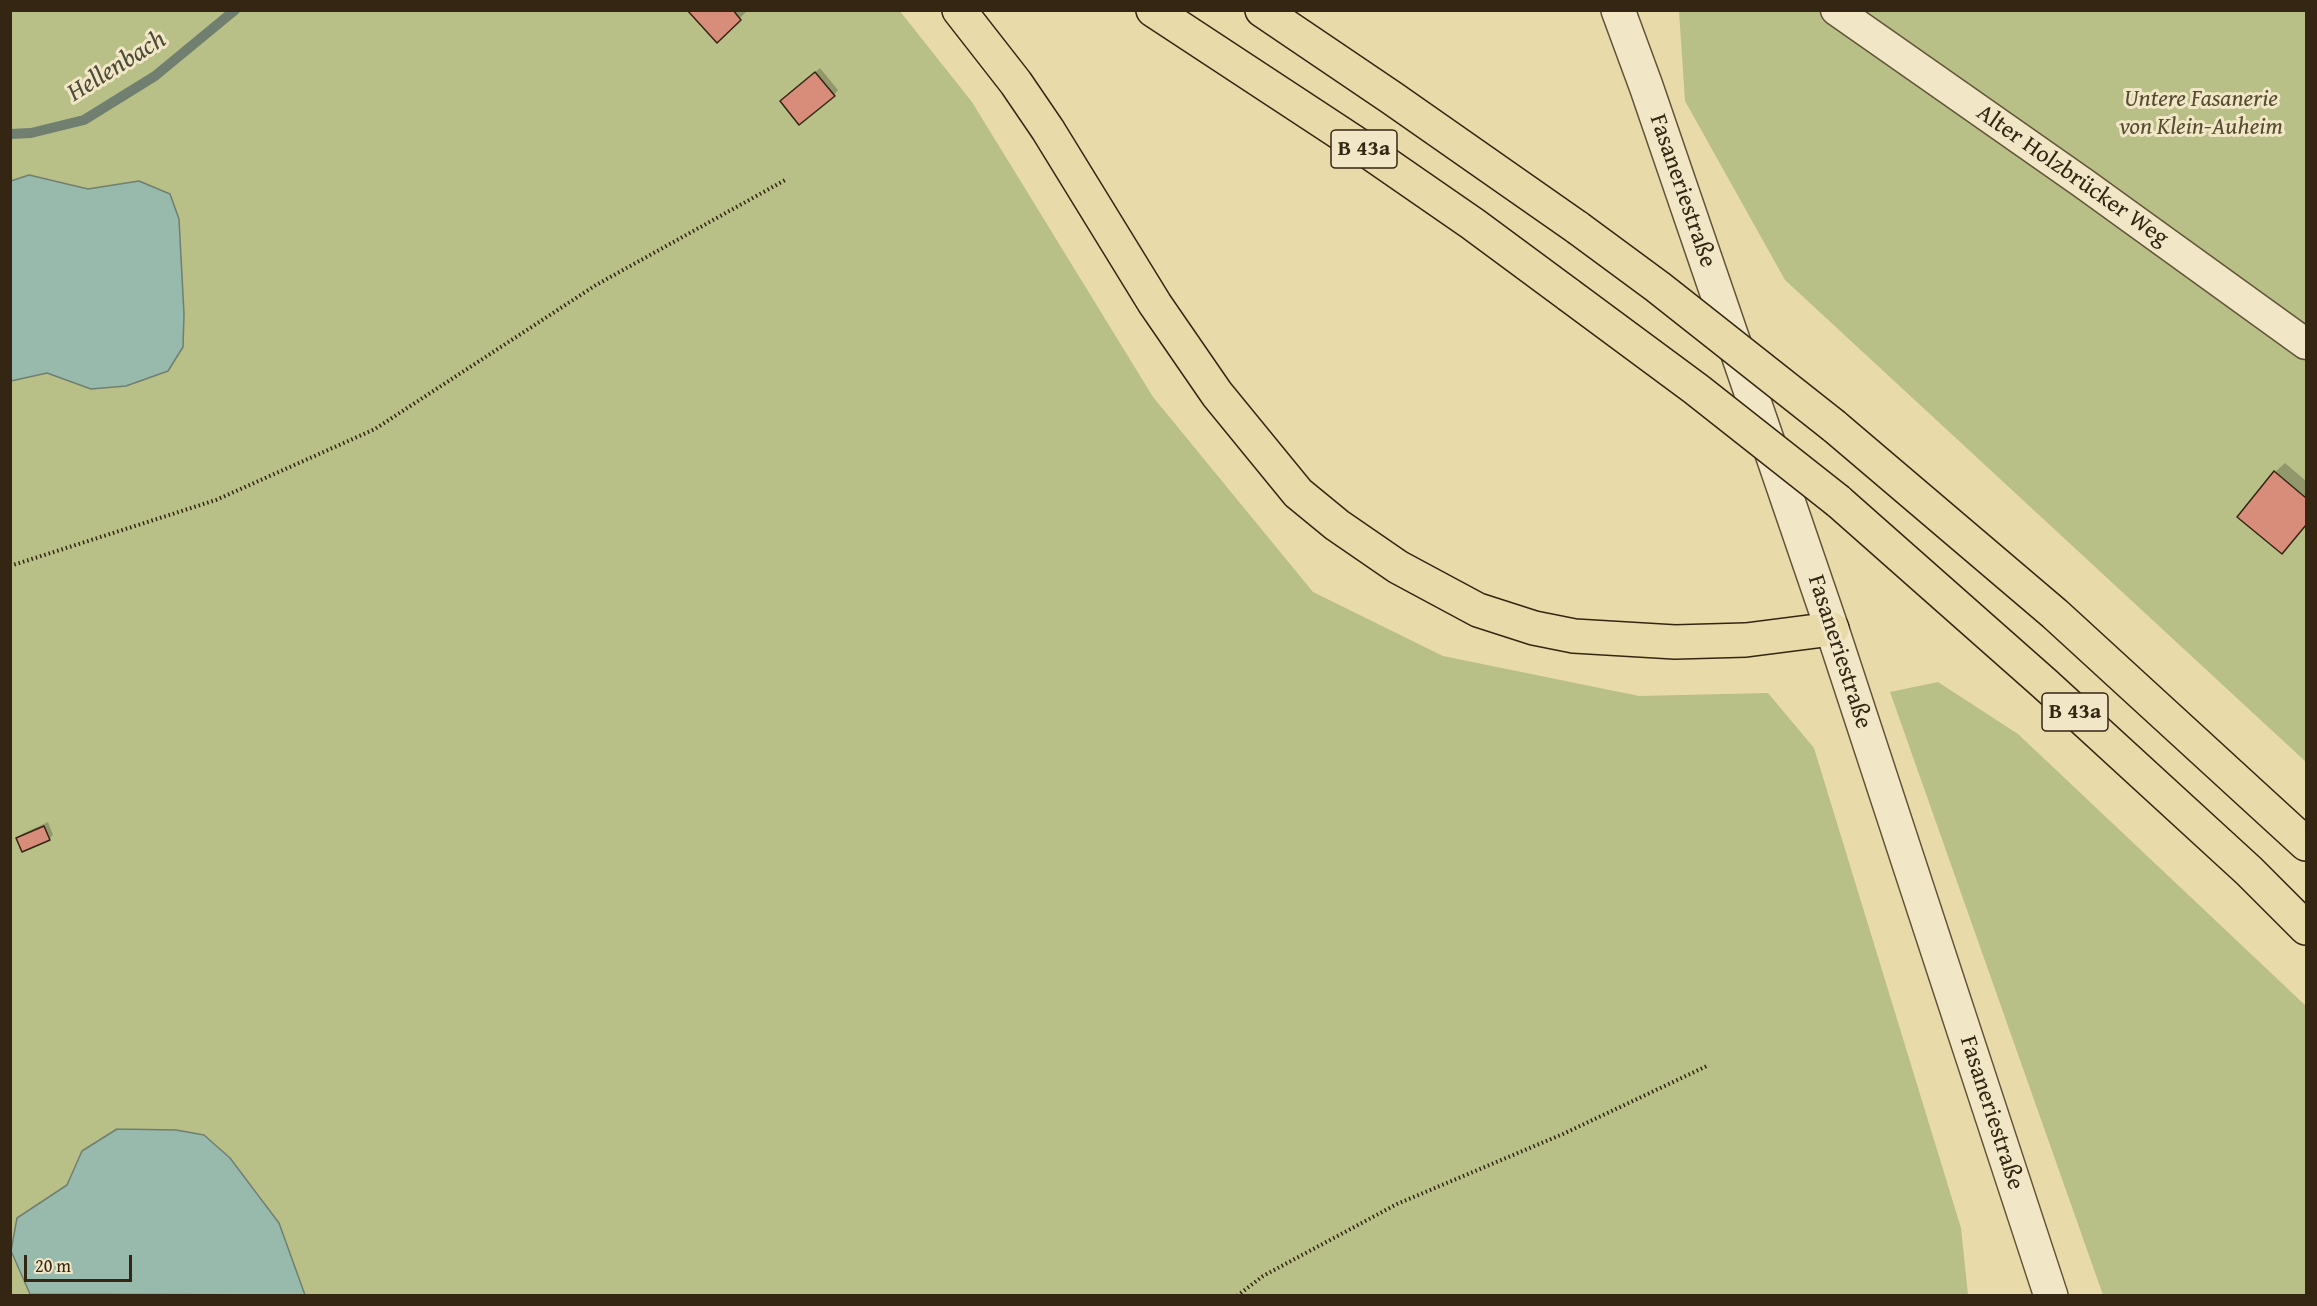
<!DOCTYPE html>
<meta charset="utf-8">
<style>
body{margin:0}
#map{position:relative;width:2317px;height:1306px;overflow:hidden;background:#e9daa9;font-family:"Gentium Book Plus",serif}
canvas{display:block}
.frame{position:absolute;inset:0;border:12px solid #352614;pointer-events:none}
.scale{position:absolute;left:24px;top:1255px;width:108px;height:27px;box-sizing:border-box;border:3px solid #352614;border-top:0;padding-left:8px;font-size:18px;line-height:21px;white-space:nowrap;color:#352614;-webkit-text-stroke:4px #f1e7c7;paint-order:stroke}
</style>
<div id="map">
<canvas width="2317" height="1306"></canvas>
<div class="frame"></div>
<div class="scale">20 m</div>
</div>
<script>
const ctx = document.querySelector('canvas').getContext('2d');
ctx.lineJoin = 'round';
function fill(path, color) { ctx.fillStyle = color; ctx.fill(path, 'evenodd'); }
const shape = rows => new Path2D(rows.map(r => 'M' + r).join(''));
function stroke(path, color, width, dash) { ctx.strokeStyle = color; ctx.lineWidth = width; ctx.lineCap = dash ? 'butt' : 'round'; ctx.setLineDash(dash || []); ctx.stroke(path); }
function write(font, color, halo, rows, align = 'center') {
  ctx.font = font + ' "Gentium Book Plus",serif'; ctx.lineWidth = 6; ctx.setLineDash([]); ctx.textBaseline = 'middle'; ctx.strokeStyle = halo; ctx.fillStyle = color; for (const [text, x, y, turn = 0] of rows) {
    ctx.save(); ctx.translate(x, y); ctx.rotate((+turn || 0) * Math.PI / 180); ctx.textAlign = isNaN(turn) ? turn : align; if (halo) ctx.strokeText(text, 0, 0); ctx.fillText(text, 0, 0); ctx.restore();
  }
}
fill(shape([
 [899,10,972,102,1153,397,1313,592,1443,656,1639,696,1768,693,1814,748,1961,1228,1968,1295,305,1295,279,1223,259,1195,230,1158,204,1135,176,1130,117,1129,82,1151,67,1185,17,1218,11,1248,11,11],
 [1679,11,2306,11,2306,762,1785,280,1685,101],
 [1938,682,2018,734,2306,1006,2306,1295,2103,1295,1890,692],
 [10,1251,30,1294,34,1295,11,1295]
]), '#b8bf87');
const water = shape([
 [29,175,88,189,139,181,170,194,179,219,184,314,183,347,168,371,126,386,91,389,47,373,11,381,11,181,29,175],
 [117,1129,176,1130,204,1135,230,1158,279,1223,305,1295,30,1294,11,1251,17,1218,67,1185,82,1151,117,1129]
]);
fill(water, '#98baad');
stroke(water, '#707f70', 1.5);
fill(shape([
 [689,10,748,10,717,41],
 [820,68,838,90,834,95,786,97],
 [2285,463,2306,481,2306,524,2291,543,2275,472],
 [48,822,53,835,49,839,18,838,22,834]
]), '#0003');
stroke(shape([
 [10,134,31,133,84,120,155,76,235,10]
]), '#707f70', 10);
const building = shape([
 [687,10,733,10,741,20,717,43,687,10],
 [815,72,835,96,799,125,780,101,815,72],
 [2274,471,2306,498,2306,525,2282,554,2237,517,2274,471],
 [44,826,50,840,22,852,16,838,44,826]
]);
fill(building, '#d78d79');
stroke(building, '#352614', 1.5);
const minor = shape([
 [1836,10,2083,183,2306,344]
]);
const tertiary = shape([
 [1618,10,1646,86,1832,629,2051,1296]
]);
const trunk = shape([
 [959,10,1016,83,1048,130,1155,304,1217,394,1298,493,1337,525,1398,567,1478,610,1534,628,1574,636,1675,642,1746,640,1832,629],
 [1153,10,1366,150,1473,224,1569,295],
 [1262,10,1392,98,1578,228],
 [1834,426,2055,614,2306,844],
 [1838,501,2045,684,2249,871,2306,928]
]);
stroke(minor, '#625339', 33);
stroke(tertiary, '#625339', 36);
stroke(trunk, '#352614', 36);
stroke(shape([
 [10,566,216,500,375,429,596,285,787,179],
 [1237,1296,1263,1276,1397,1204,1563,1134,1709,1065]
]), '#352614', 4, [1.5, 3]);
stroke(minor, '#f1e7c7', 30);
stroke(tertiary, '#f1e7c7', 33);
stroke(trunk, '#e9daa9', 33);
const trunkBridge = shape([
 [1578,228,1658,287,1834,426],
 [1569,295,1696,389,1838,501]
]);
stroke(trunkBridge, '#352614', 36, []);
stroke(trunkBridge, '#e9daa9', 33);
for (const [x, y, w] of [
 [1364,149,66],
 [2075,712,66]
]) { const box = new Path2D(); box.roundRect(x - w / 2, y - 19, w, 38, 4.5); ctx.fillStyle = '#f1e7c7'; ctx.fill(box); stroke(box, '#352614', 1.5); }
write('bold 22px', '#352614', null, [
 ["B 43a",1364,149],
 ["B 43a",2075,712]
]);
write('italic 24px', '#564c31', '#f1e7c7', [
 ["Untere Fasanerie",2201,100],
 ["von Klein-Auheim",2201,128]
]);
write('24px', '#352614', '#f1e7c7', [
 ["Alter Holzbrücker Weg",2072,176,35],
 ["Fasaneriestraße",1682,191,71],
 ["Fasaneriestraße",1839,652,72],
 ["Fasaneriestraße",1991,1113,72]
]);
write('italic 26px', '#4e4b3a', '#f1e7c7', [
 ["Hellenbach",117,67,-32]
]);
</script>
